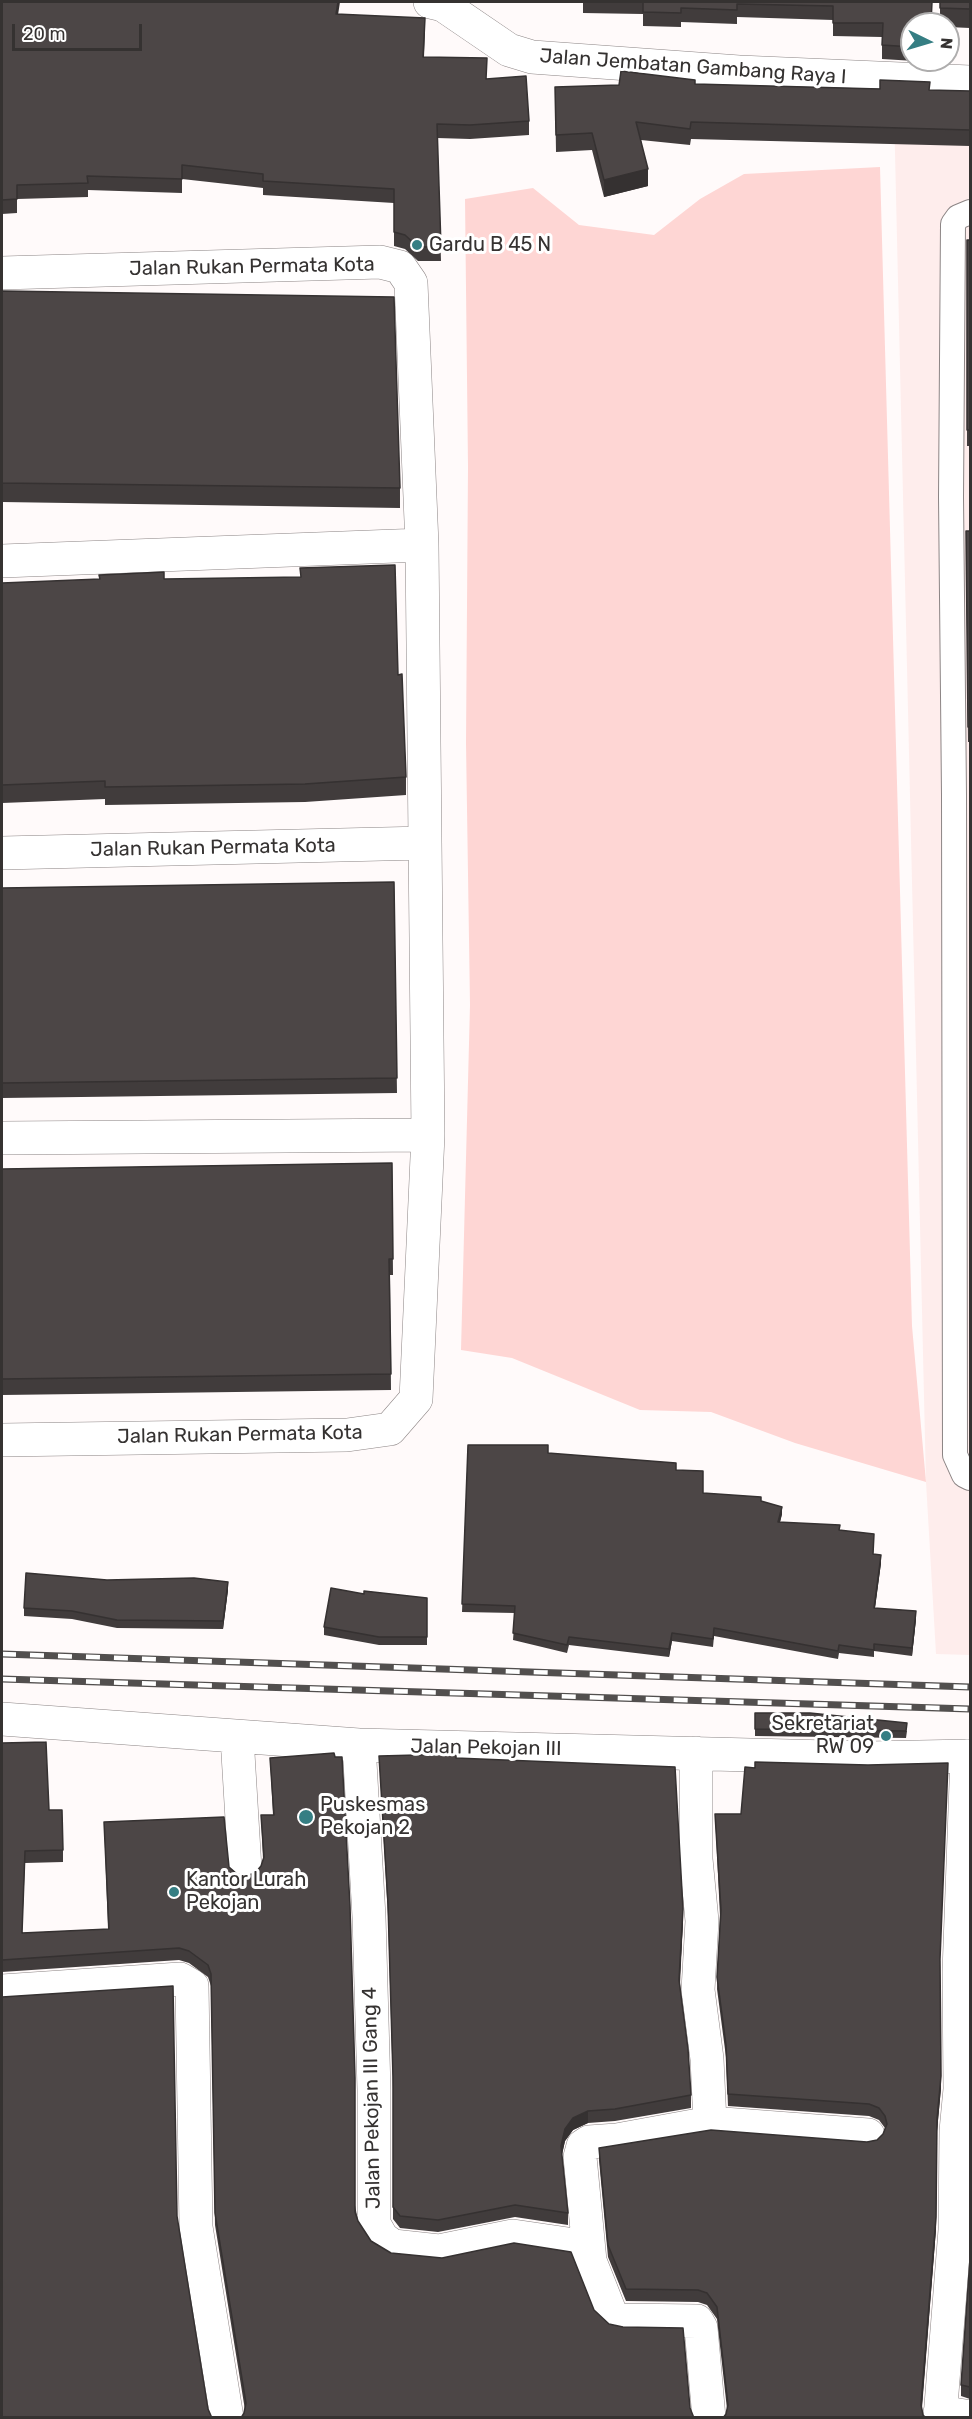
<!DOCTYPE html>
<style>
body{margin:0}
#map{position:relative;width:972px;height:2419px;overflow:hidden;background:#fffafa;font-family:Rubik,sans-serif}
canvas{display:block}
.frame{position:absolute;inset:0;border:3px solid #353231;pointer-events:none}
.north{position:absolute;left:900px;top:12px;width:60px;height:60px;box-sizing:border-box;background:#fff;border:2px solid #aeadad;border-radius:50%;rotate:95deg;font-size:16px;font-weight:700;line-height:24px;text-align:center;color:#353231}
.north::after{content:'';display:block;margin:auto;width:21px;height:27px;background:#357e83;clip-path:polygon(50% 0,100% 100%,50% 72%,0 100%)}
.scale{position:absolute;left:12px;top:24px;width:130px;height:27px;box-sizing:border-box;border:3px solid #353231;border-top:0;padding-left:8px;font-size:18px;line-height:21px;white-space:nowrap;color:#353231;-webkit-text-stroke:4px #fff;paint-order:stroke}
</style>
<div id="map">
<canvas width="972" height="2419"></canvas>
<div class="frame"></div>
<div class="north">N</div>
<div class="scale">20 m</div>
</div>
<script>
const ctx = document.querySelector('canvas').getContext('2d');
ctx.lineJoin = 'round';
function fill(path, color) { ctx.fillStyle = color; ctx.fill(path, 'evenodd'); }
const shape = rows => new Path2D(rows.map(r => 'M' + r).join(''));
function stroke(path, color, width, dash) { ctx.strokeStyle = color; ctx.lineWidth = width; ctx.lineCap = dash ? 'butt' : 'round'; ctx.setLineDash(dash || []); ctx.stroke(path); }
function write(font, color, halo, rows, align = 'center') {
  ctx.font = font + ' Rubik,sans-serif'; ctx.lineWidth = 6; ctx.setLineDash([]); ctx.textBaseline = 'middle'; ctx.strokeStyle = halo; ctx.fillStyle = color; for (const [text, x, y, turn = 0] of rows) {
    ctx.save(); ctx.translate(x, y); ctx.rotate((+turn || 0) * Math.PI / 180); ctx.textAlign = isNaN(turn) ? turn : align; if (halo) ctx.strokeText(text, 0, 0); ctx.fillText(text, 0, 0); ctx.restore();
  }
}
fill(shape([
 [894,110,970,116,970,1655,936,1654,926,1482]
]), '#feedec');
fill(shape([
 [880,167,912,1326,926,1482,795,1443,711,1412,640,1410,512,1358,461,1350,470,1005,466,743,468,467,465,199,533,188,579,225,654,235,700,199,744,174]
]), '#fed6d4');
const service = shape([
 [970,212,958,217,953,224,951,497,954,795,955,1455,964,1475,970,1478]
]);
const minor = shape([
 [430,2,443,5,509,50,532,57,739,72,970,82],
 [2,273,380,262,400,267,411,283,422,545,428,1135,416,1399,390,1429,347,1435,2,1440],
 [2,561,422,545],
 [2,853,425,843],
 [2,1138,428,1135],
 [2,1719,359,1745,868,1758,970,1756],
 [237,1737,245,1869],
 [359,1745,369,1917,374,2090,374,2224,382,2238,393,2246,439,2251,513,2236,588,2247],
 [696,1753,696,1859,702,1921,698,1990,707,2059,710,2123],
 [2,1991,180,1979,192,1986,196,2227,227,2418],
 [940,2412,970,2417],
 [709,2418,701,2328,697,2321,623,2320,614,2318,610,2312,590,2261,580,2157,583,2146,589,2142,617,2140,710,2123,868,2135],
 [940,2418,955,2230,956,2131,960,2089,959,1972,967,1756]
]);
stroke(service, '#8c8585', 26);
stroke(minor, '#8c8585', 34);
stroke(service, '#fff', 24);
stroke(minor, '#fff', 33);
const rail = shape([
 [2,1654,970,1687],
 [2,1679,970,1709]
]);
stroke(rail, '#524f4e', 7);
stroke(rail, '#fff', 4.5, [14]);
fill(shape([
 [2,2,338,14,425,32,424,57,487,79,529,121,529,135,470,139,437,138,441,261,418,261,405,249,394,246,394,203,263,195,263,188,182,179,182,193,88,190,88,197,17,199,17,213,2,214],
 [506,2,932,2,912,24,912,60,931,60,931,62,882,59,882,37,833,36,833,20,737,17,737,24,681,22,681,27,643,26,643,14,583,13,583,3],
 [940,2,970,2,970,28,948,27,948,24,940,24],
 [695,84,970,91,970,146,691,139,690,145,641,140,648,186,604,197,592,150,556,152,555,87],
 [967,240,970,240,970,446,967,446],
 [2,291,400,488,400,508,2,502],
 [966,531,970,531,970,742,968,742],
 [164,579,398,675,406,777,406,795,305,802,105,805,105,799,2,803,2,583],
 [394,882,397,1093,2,1098,2,888],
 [392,1163,393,1275,390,1275,391,1390,2,1395,2,1169],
 [468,1445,548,1453,676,1470,703,1493,761,1501,782,1514,780,1522,839,1530,874,1541,873,1554,881,1563,875,1608,916,1619,912,1656,874,1651,874,1657,839,1653,838,1659,714,1636,713,1647,672,1641,669,1657,569,1645,567,1653,513,1640,515,1613,462,1612],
 [228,1590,223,1629,117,1628,72,1619,24,1616,24,1608],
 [364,1594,427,1598,427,1645,379,1645,324,1635,324,1627],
 [755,1713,907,1731,906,1738,755,1736],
 [2,1743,49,1810,63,1850,63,1862,25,1863,22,1933,108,1929,104,1822,229,1867,237,1874,246,1876,255,1873,261,1866,263,1859,261,1815,273,1815,270,1758,358,2221,244,2413,245,2410,215,2225,211,1986,208,1977,189,1963,179,1960,2,1972],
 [379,1756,456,1758,683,1921,680,1984,691,2095,691,2108,615,2121,588,2123,573,2130,565,2141,562,2155,568,2213,568,2225,515,2217,438,2232,400,2228,393,2219,393,2089,388,1916],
 [715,1814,940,1969,941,2088,937,2131,936,2229,922,2408,923,2415,726,2414,727,2409,717,2319,707,2305,698,2302,626,2301,608,2257,599,2160,599,2148,867,2142,877,2140,883,2134,885,2128,879,2120,869,2116,728,2106,726,2057,717,1989,720,1916],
 [970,2259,970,2399,961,2396,961,2385]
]), '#413c3c');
fill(shape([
 [338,2,340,2,336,28,336,14],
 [648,169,648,186,604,197,604,180],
 [782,1507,782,1514,778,1530,778,1522],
 [881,1555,881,1563,874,1615,874,1608],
 [228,1582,228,1590,223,1629,223,1621],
 [916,1611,916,1619,912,1656,912,1648],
 [672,1633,672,1641,669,1657,669,1649],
 [683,1909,683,1921,679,1992,679,1980],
 [941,2076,941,2088,937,2131,936,2229,921,2417,937,2119],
 [588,2111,588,2123,573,2130,565,2141,561,2158,561,2146,565,2129,573,2118]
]), '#353131');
const building = shape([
 [2,2,338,2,336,14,425,18,423,57,487,58,486,79,526,76,529,121,470,125,437,124,441,247,418,247,405,235,394,232,394,189,263,181,263,174,182,165,182,179,87,176,88,183,17,185,17,199,2,200,2,2],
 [643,2,932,2,931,24,912,24,912,47,882,45,883,23,833,23,833,6,737,4,737,10,681,8,681,13,643,12,643,2],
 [940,2,970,2,970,9,940,8,940,2],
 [621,71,695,80,695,84,880,89,880,80,930,82,929,90,970,91,970,130,691,122,690,129,636,122,648,169,604,180,592,133,556,135,555,87,619,85,621,71],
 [967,240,970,240,970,430,967,430,967,240],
 [2,291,394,297,400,488,2,483,2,291],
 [966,531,970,531,970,727,968,727,966,531],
 [395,565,398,675,402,674,406,777,305,784,105,787,105,781,2,785,2,583,100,579,99,575,164,572,164,579,301,577,300,568,395,565],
 [394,882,397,1078,2,1083,2,888,394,882],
 [392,1163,393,1259,389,1259,391,1374,2,1379,2,1169,392,1163],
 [468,1445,548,1445,548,1453,676,1463,676,1470,703,1471,703,1493,761,1497,761,1501,782,1507,778,1522,840,1525,839,1530,874,1534,873,1554,881,1555,874,1608,916,1611,912,1648,874,1644,874,1650,839,1645,838,1651,714,1628,713,1639,672,1633,669,1649,569,1637,567,1645,513,1633,515,1606,462,1604,468,1445],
 [26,1573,107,1580,194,1578,228,1582,223,1621,117,1620,72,1611,24,1608,26,1573],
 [331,1588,364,1594,364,1591,427,1598,427,1637,379,1637,324,1627,331,1588],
 [755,1713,810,1713,907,1723,906,1731,755,1729,755,1713],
 [46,1742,49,1810,62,1810,63,1850,25,1851,22,1933,109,1929,104,1822,224,1817,229,1867,237,1874,246,1876,255,1873,261,1866,264,1857,261,1815,274,1815,270,1758,334,1753,335,1757,342,1757,350,1906,355,2078,355,2212,358,2221,371,2241,391,2253,442,2258,514,2243,571,2252,594,2310,609,2324,623,2327,683,2328,690,2408,694,2418,241,2418,244,2413,246,2403,215,2213,211,1974,208,1965,189,1951,179,1948,2,1960,2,1743,46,1742],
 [456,1754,456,1758,675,1767,683,1909,679,1980,688,2049,691,2095,615,2109,588,2111,573,2118,565,2129,561,2146,568,2213,515,2205,438,2220,400,2216,393,2207,393,2077,388,1904,379,1756,456,1754],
 [755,1762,868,1765,948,1763,940,1959,941,2076,937,2119,936,2217,921,2405,923,2415,926,2418,723,2418,726,2414,728,2405,717,2307,707,2293,698,2290,626,2289,608,2245,599,2148,711,2130,867,2142,877,2140,883,2134,887,2124,885,2116,879,2108,869,2104,728,2094,726,2045,717,1977,721,1910,715,1814,741,1814,745,1767,755,1768,755,1762],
 [173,1986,177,2216,208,2409,212,2418,2,2418,2,1997,173,1986],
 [970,2259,970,2387,961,2385,970,2259]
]);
fill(building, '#4c4646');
stroke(building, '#353131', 1.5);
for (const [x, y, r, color] of [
 [417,245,6,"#357e83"],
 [886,1736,6,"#357e83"],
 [306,1817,8,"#357e83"],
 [174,1892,6,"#357e83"]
]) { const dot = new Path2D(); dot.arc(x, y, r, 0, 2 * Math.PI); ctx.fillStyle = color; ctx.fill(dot); stroke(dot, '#fff', 2); }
write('20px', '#353231', '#fff', [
 ["Jalan Jembatan Gambang Raya I",693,67,4],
 ["Jalan Rukan Permata Kota",252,267,-1],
 ["Jalan Rukan Permata Kota",213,848,-1],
 ["Jalan Rukan Permata Kota",240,1435,-1],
 ["Jalan Pekojan III",486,1748,1],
 ["Jalan Pekojan III Gang 4",372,2098,-91]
]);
write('20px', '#353231', '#fff', [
 ["Gardu B 45 N",429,245],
 ["Sekretariat",874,1724,"right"],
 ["RW 09",874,1747,"right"],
 ["Puskesmas",320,1805],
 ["Pekojan 2",320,1828],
 ["Kantor Lurah",186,1880],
 ["Pekojan",186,1903]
], 'left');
</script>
